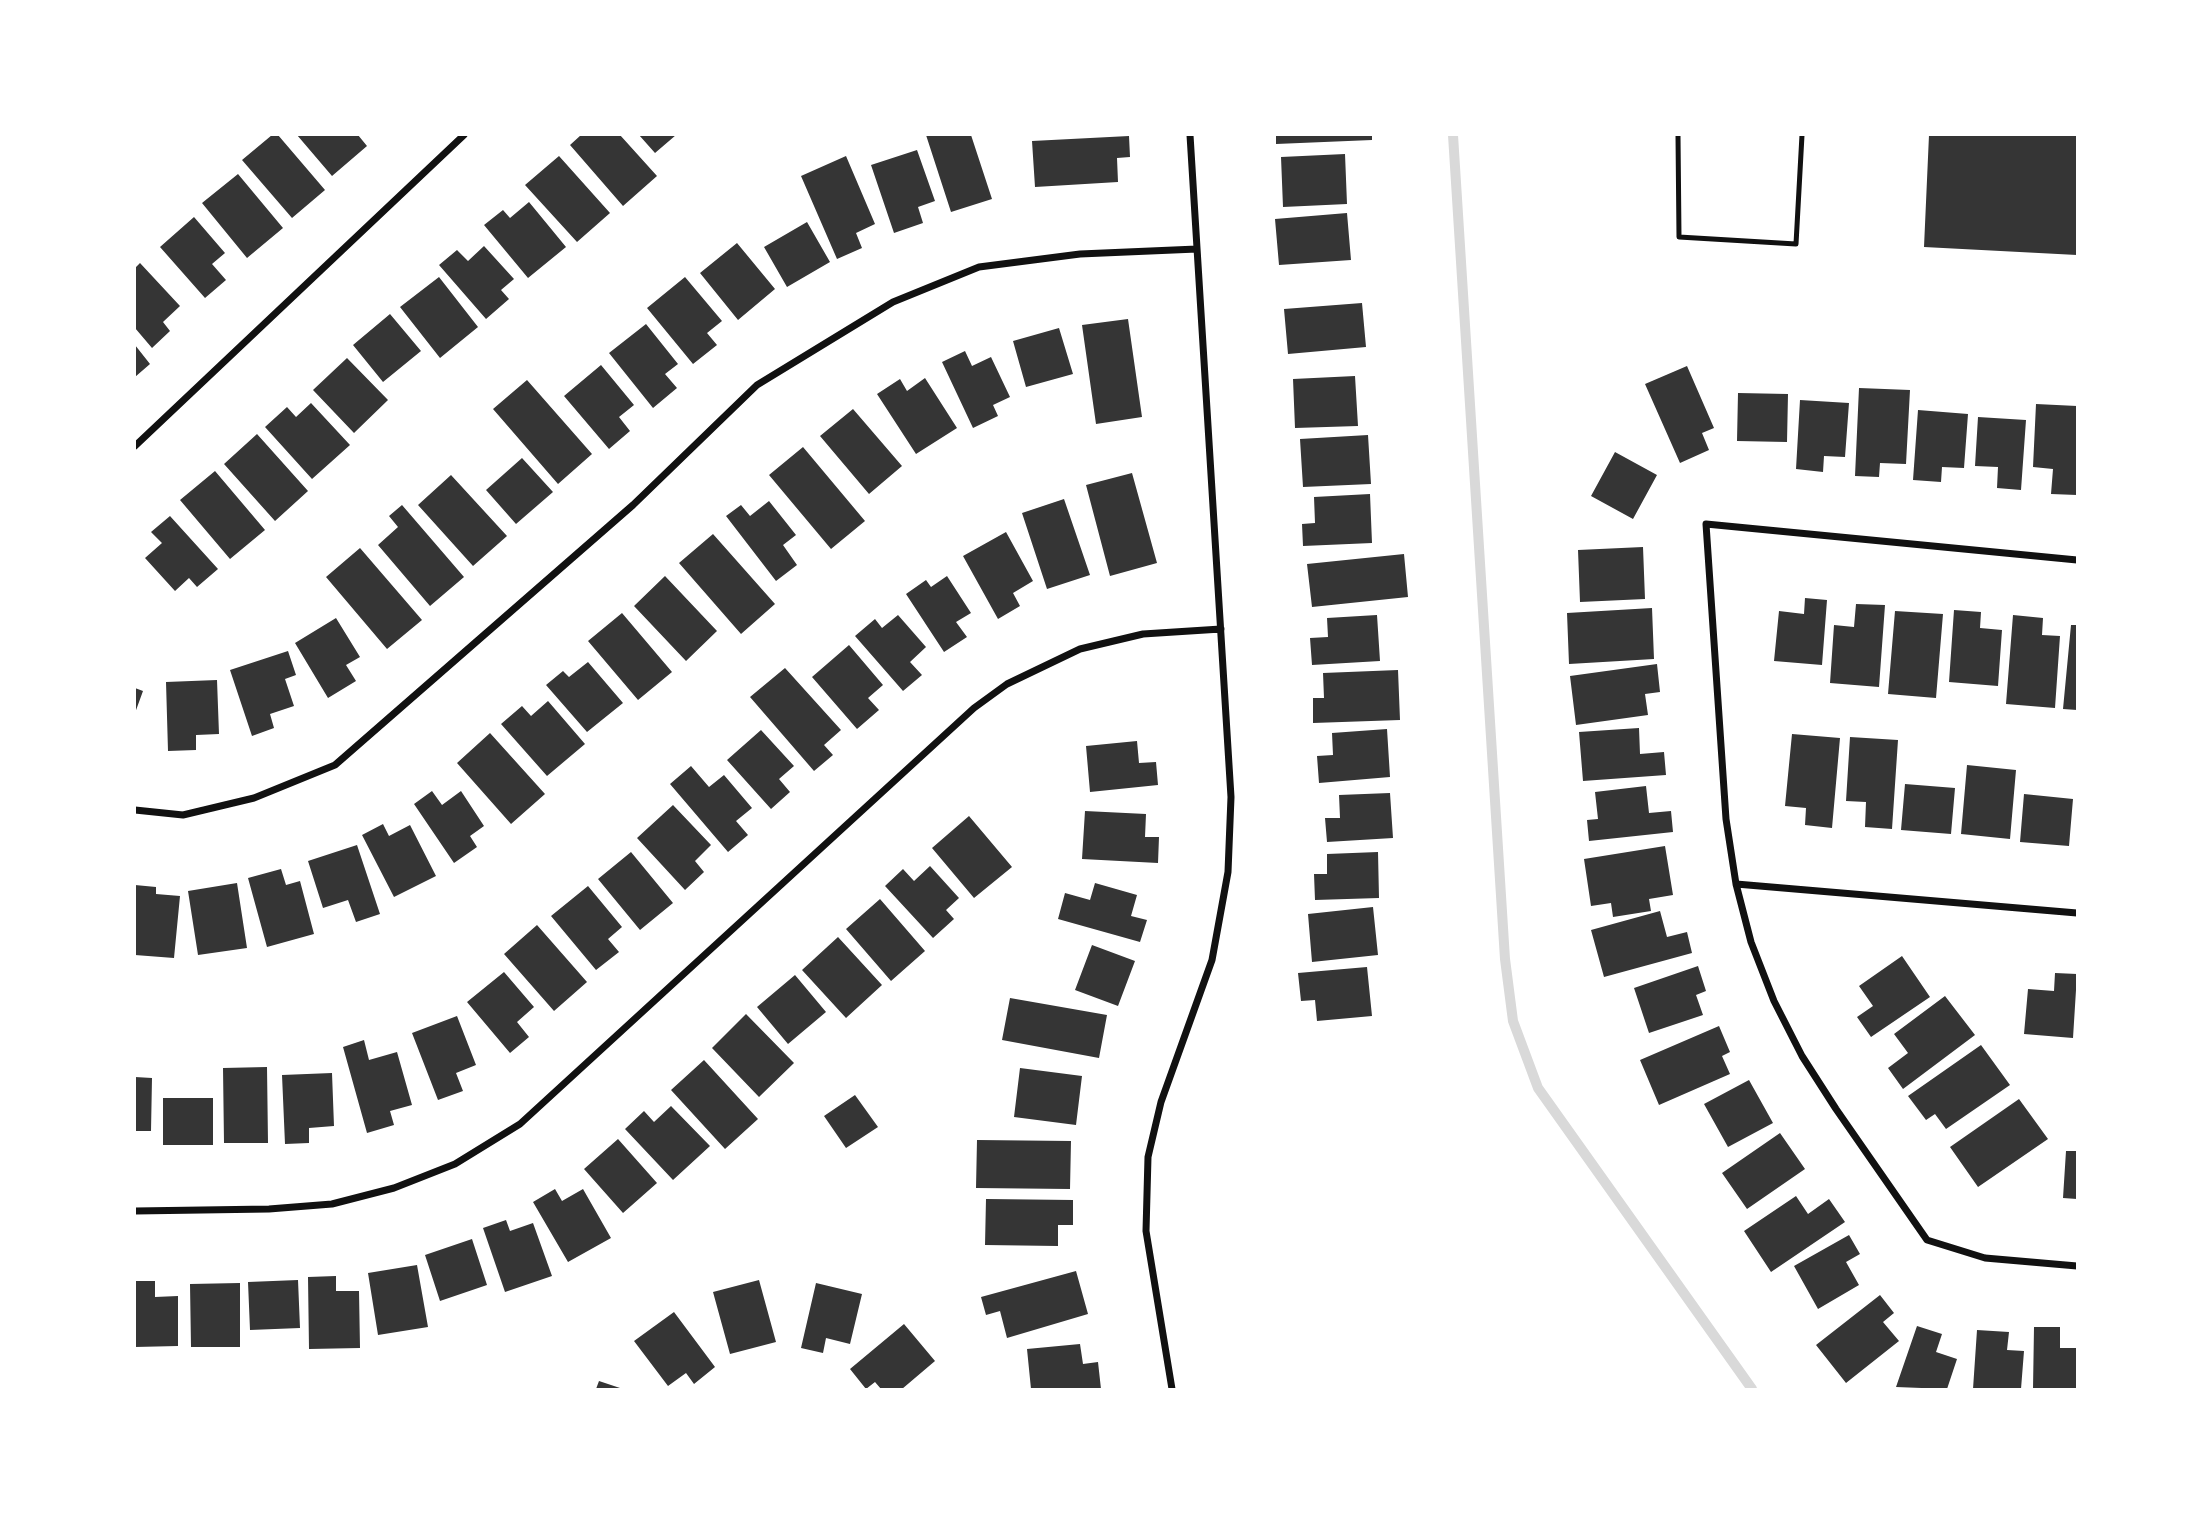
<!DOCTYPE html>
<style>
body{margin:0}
#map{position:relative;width:2212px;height:1524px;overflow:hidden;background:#fff;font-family:Rubik,sans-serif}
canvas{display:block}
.frame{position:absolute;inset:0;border:136px solid #fff;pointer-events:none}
</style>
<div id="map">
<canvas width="2212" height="1524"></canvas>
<div class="frame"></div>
</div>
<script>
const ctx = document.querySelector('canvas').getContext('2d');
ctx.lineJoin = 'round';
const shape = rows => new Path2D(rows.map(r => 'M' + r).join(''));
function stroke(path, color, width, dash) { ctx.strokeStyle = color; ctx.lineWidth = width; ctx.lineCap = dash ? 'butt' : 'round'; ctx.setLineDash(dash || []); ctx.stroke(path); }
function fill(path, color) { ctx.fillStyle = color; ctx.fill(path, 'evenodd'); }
stroke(shape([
 [1453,135,1505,959,1513,1021,1538,1088,1752,1389]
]), '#d9d9d9', 10);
fill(shape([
 [272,135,278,135,325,190,292,218,242,160],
 [297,135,358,135,367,146,332,176],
 [581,135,620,135,657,176,623,206,570,145],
 [639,135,676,135,655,153],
 [926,135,971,135,992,199,951,212],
 [1276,135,1372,135,1372,140,1276,144],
 [1929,135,2077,135,2077,255,1924,247],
 [1129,136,1130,157,1117,158,1118,182,1035,187,1032,141],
 [917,150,935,201,918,207,923,223,894,233,871,165],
 [1345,154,1347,204,1283,207,1281,157],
 [559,156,610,213,577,242,525,185],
 [846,156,875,224,856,233,862,248,837,259,801,176],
 [238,174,283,228,247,258,202,203],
 [529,202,566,247,528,278,484,225,503,210,510,218],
 [1347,213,1351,260,1279,265,1275,219],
 [194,217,225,253,212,264,226,280,205,298,160,247],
 [807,222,830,262,787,287,764,247],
 [737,243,775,289,738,320,700,273],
 [484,246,514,279,501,290,509,299,486,319,439,265,457,250,468,261],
 [140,263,180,306,163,322,170,331,152,348,135,328,135,268],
 [439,277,478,327,440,358,400,307],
 [685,277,722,321,707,333,717,345,693,364,647,308],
 [1362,303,1366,347,1288,354,1284,309],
 [390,314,421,351,383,382,353,345],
 [1128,319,1142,417,1096,424,1082,325],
 [646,324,678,364,665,374,677,388,653,408,609,353],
 [1059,328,1073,374,1026,387,1013,341],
 [135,345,150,364,135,377],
 [965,351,972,366,991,357,1010,397,993,405,998,416,973,428,942,362],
 [347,358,388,400,354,433,313,390],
 [601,365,634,405,619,417,630,431,609,449,564,396],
 [1687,366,1714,428,1702,433,1709,450,1680,463,1645,384],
 [1355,376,1358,426,1295,428,1293,379],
 [925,378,957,428,916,454,877,394,900,379,907,391],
 [527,380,592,454,558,484,493,409],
 [1859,388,1910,390,1906,464,1880,463,1879,477,1855,476],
 [1738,393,1788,394,1787,442,1737,441],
 [1800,400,1849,403,1845,457,1824,456,1823,472,1796,469],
 [311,403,350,445,312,479,265,427,287,407,296,417],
 [2036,404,2077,406,2077,495,2051,494,2053,469,2033,467],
 [853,409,902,466,869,494,820,436],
 [1918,410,1968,414,1964,468,1942,467,1941,482,1913,480],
 [1978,417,2026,420,2021,490,1997,488,1998,467,1975,466],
 [257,434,308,491,275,521,224,464],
 [1368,435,1371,484,1303,487,1300,439],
 [803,447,865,521,831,549,769,475],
 [1615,452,1657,475,1633,519,1591,496],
 [522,458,553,492,516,524,486,490],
 [215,471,265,530,230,559,180,500],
 [1132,473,1157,563,1110,576,1086,485],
 [451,475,507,536,473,566,418,505],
 [1370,494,1372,543,1303,546,1302,524,1315,523,1314,497],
 [1064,499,1090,575,1047,589,1022,513],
 [769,501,796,535,783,545,797,565,776,581,726,516,741,505,750,516],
 [402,505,464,577,430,606,378,545,398,527,389,516],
 [170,516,218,569,197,587,189,578,175,591,145,558,162,543,151,532],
 [1006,532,1033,581,1013,593,1020,606,998,619,963,556],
 [713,534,775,604,741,634,679,563],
 [1643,547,1645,599,1580,602,1578,550],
 [360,548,422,620,387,649,326,577],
 [1404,554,1408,597,1312,607,1307,564],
 [665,576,717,631,686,661,634,606],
 [947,576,971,613,956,622,967,637,944,652,906,594,926,580,931,587],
 [1805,598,1827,600,1822,665,1774,661,1779,611,1804,614],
 [1856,604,1885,605,1879,687,1830,683,1834,625,1854,627],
 [1652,608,1654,659,1569,664,1567,613],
 [1954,610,1981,612,1980,628,2002,630,1998,686,1949,682],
 [1895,611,1943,614,1936,698,1888,694],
 [622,613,672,672,638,700,588,641],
 [898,615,926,647,910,662,922,675,903,691,855,636,875,619,882,628],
 [1377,615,1380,661,1312,665,1310,638,1328,637,1327,618],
 [2013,615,2043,618,2042,635,2060,636,2055,708,2006,704],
 [336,618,360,657,346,665,356,681,328,698,295,643],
 [2071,625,2077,625,2077,710,2063,709],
 [849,645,883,685,868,698,879,710,857,729,812,677],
 [288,651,296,675,285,679,294,706,270,714,274,728,252,736,230,670],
 [588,662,623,703,587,732,546,685,563,671,569,677],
 [1657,664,1660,692,1645,694,1648,715,1576,725,1570,676],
 [785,668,841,730,824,745,833,755,814,771,750,697],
 [1398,670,1400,720,1313,723,1313,698,1324,698,1323,673],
 [217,680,219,734,196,735,196,750,168,751,166,682],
 [135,688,143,691,135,713],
 [548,701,585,744,547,776,501,724,522,706,531,716],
 [1639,728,1640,754,1664,752,1666,775,1583,781,1579,732],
 [1387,729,1390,777,1319,783,1317,756,1333,755,1332,733],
 [761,730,794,766,779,779,790,792,771,809,727,760],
 [490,733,545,794,511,824,457,763],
 [1792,734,1840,738,1832,828,1805,825,1806,808,1785,806],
 [1850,737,1898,740,1892,829,1865,827,1866,802,1846,801],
 [1137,741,1139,763,1156,762,1158,785,1090,792,1086,746],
 [1967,765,2016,770,2010,839,1961,834],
 [691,766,709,787,724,775,752,808,736,821,748,835,728,852,670,784],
 [1905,784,1955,788,1951,834,1901,830],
 [1646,786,1649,813,1671,811,1673,832,1589,841,1587,820,1598,819,1595,792],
 [432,791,442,805,461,791,484,826,470,836,477,847,454,863,414,804],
 [1390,793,1393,838,1327,842,1325,818,1340,818,1339,795],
 [2024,794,2073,799,2069,846,2020,842],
 [673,805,711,845,695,861,704,872,685,890,637,838],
 [1085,811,1146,814,1145,837,1159,837,1158,863,1082,859],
 [969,816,1012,867,974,898,932,848],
 [383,824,389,836,410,825,436,876,394,897,362,835],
 [357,845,380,914,356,922,348,900,323,908,308,861],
 [1665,846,1673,895,1649,899,1651,911,1613,917,1611,903,1591,906,1584,859],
 [631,852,673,903,640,930,598,879],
 [1378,852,1379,898,1315,900,1314,874,1327,874,1327,854],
 [930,866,959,898,946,910,954,919,933,938,885,886,903,869,914,881],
 [281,869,286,885,300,881,314,934,267,947,248,878],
 [237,883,247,948,198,955,188,891],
 [1095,883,1137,895,1131,916,1147,920,1140,942,1058,919,1065,893,1090,900],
 [135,885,156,887,156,894,180,896,174,958,135,955],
 [588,886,622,927,608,939,619,952,596,970,551,916],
 [880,899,925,951,891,981,846,929],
 [1373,907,1378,955,1312,962,1308,914],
 [1660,911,1667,937,1687,932,1692,953,1604,977,1591,930],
 [537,925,587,982,554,1011,504,954],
 [838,937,882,985,846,1018,802,970],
 [1092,945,1135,961,1118,1006,1075,990],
 [1902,956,1930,997,1871,1037,1857,1017,1873,1006,1859,986],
 [1698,966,1706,991,1696,995,1703,1015,1649,1033,1634,988],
 [1367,967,1372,1016,1317,1021,1315,1000,1301,1001,1298,973],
 [504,972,534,1007,517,1022,529,1037,510,1053,467,1002],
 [2055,973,2077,974,2073,1038,2024,1034,2028,989,2054,991],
 [795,975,826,1012,788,1044,757,1007],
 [1945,996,1975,1035,1903,1089,1888,1068,1908,1053,1894,1034],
 [1010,998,1107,1015,1099,1058,1002,1040],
 [746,1014,794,1063,759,1097,712,1048],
 [457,1016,476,1065,456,1073,463,1091,438,1100,412,1033],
 [1719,1026,1730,1052,1722,1056,1730,1074,1659,1105,1640,1060],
 [364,1040,369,1060,397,1052,412,1105,390,1111,394,1125,367,1133,343,1047],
 [1981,1045,2010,1085,1946,1129,1935,1114,1926,1120,1908,1096],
 [704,1060,758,1119,725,1149,671,1090],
 [267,1067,268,1143,224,1143,223,1068],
 [1020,1068,1082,1076,1076,1125,1014,1117],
 [332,1073,334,1126,309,1128,309,1143,285,1144,282,1075],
 [135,1077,152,1078,151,1131,135,1131],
 [1749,1080,1773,1123,1728,1147,1704,1104],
 [855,1095,878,1127,846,1148,824,1116],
 [163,1098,213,1098,213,1145,163,1145],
 [2019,1099,2048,1139,1978,1187,1950,1147],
 [671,1106,710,1146,673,1180,625,1129,644,1111,654,1122],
 [1780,1133,1805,1169,1747,1209,1722,1173],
 [618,1139,657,1183,623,1213,584,1169],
 [977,1140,1071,1141,1070,1189,976,1188],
 [2066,1151,2077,1151,2077,1199,2063,1198],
 [555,1189,562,1201,583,1189,611,1238,568,1262,533,1202],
 [1796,1196,1808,1214,1829,1199,1845,1222,1771,1272,1744,1231],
 [986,1199,1073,1200,1073,1225,1058,1225,1058,1246,985,1245],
 [506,1220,510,1231,533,1223,552,1276,505,1292,483,1228],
 [1849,1235,1860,1254,1846,1262,1859,1285,1818,1309,1794,1266],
 [472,1239,487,1285,440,1301,425,1255],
 [417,1265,428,1327,378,1335,368,1273],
 [1076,1271,1088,1314,1007,1338,1000,1311,986,1315,981,1297],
 [336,1276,336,1291,359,1291,360,1348,309,1349,308,1277],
 [298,1280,300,1328,250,1330,248,1282],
 [759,1280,776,1342,730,1354,713,1292],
 [135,1281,155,1281,155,1297,178,1296,178,1346,135,1347],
 [240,1283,240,1347,191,1347,190,1284],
 [816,1283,862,1294,850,1344,826,1338,823,1353,801,1348],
 [1880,1295,1894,1313,1883,1322,1899,1341,1846,1383,1816,1345],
 [674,1312,715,1367,694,1384,686,1373,668,1386,634,1341],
 [904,1324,935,1361,902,1389,881,1389,875,1382,866,1389,850,1369],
 [1917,1326,1942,1334,1936,1352,1957,1359,1947,1389,1896,1387],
 [2034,1327,2060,1327,2060,1348,2077,1348,2077,1389,2033,1389],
 [1977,1330,2009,1332,2007,1350,2024,1351,2021,1389,1973,1389],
 [1080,1344,1083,1364,1098,1362,1101,1389,1031,1389,1027,1349],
 [599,1381,623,1389,596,1389]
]), '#353535');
stroke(shape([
 [1678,135,1679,237,1796,244,1802,135]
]), '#111', 5);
stroke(shape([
 [135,446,464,135],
 [2077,560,1706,524,1726,819,1736,884,1751,942,1774,1001,1802,1056,1836,1109,1927,1240,1985,1258,2077,1266],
 [135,810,183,815,254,798,335,765,633,505,757,385,893,302,979,267,1080,254,1197,249],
 [1736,884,2077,913],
 [135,1211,269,1209,332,1204,394,1188,455,1164,520,1124,974,708,1007,684,1080,649,1143,634,1221,629],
 [1172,1389,1146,1231,1148,1157,1161,1102,1212,960,1228,872,1231,797,1190,135]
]), '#111', 7);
</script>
